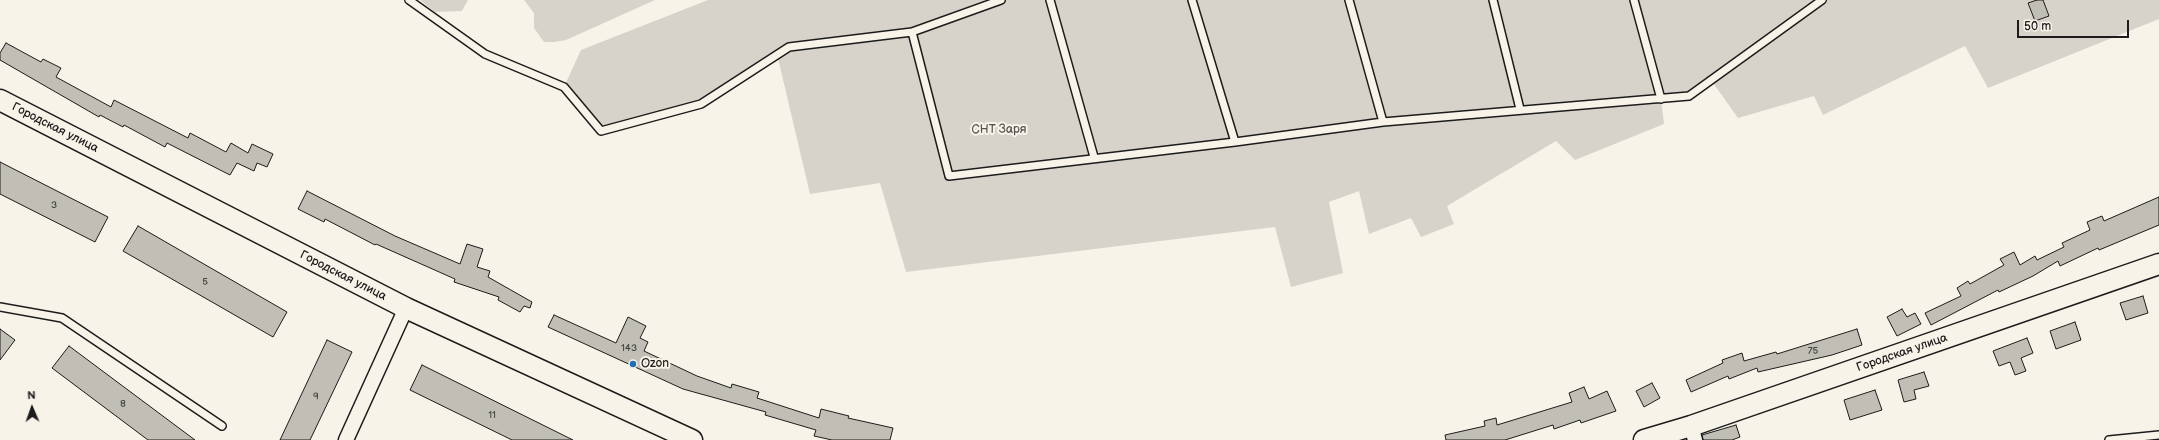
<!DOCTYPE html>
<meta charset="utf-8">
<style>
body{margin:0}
#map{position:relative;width:2159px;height:440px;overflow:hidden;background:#f7f3e8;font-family:"Balsamiq Sans",sans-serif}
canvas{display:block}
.north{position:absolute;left:12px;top:388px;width:40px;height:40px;-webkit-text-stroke:3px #f7f3e8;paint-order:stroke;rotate:358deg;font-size:11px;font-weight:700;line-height:16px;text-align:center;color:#1c1c1c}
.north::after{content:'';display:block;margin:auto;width:14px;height:18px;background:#1c1c1c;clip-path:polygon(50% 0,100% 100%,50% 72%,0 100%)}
.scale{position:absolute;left:2017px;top:20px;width:112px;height:18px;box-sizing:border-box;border:2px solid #1c1c1c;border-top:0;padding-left:5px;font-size:12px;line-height:14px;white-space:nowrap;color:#1c1c1c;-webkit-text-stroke:3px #f7f3e8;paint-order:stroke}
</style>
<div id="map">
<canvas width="2159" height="440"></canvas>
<div class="north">N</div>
<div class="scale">50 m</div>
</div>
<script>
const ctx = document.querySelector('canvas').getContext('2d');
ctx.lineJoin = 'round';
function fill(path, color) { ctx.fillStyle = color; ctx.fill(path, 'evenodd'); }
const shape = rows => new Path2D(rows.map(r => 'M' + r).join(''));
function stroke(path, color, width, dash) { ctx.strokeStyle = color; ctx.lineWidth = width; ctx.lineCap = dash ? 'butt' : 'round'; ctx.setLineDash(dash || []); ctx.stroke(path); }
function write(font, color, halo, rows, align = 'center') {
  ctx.font = font + ' "Balsamiq Sans",sans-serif'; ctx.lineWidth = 4; ctx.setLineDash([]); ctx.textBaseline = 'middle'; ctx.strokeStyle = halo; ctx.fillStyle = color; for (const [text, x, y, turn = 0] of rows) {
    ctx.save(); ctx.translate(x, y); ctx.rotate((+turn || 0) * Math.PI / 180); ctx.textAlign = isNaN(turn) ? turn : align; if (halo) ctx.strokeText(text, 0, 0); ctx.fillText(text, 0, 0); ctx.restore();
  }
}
fill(shape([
 [420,0,468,0,462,11,435,12],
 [524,0,655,0,566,40,555,42,544,42,534,28,534,13],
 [708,0,2159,0,2159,19,1988,88,1965,46,1823,115,1814,96,1738,118,1711,80,1689,96,1661,99,1664,124,1575,160,1556,141,1447,206,1454,224,1421,237,1411,218,1369,234,1359,191,1329,202,1343,273,1291,287,1275,227,906,272,880,183,810,194,777,54,701,104,601,131,564,87,581,50]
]), '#d7d3cb');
const building = shape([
 [2037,0,2043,0,2049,16,2035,21,2028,3,2037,0],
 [6,43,41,62,43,59,61,68,56,77,111,107,114,100,188,138,190,133,226,152,231,143,248,153,252,144,273,154,267,167,257,163,254,171,237,163,230,175,167,143,165,147,124,125,123,127,100,115,99,117,0,60,0,53,6,43],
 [0,162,108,217,95,242,0,194,0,162],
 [307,191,395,236,460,264,467,244,483,249,477,267,490,271,488,277,532,302,530,308,524,306,520,312,498,300,499,297,454,282,455,279,376,244,375,245,325,219,324,222,298,209,307,191],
 [2159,197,2159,225,2099,250,2098,248,2060,266,2058,261,2033,276,1999,292,1998,290,1931,325,1925,313,1961,296,1957,288,1968,281,1970,284,2004,265,2000,259,2014,252,2020,265,2035,256,2037,260,2064,247,2062,243,2090,230,2087,222,2102,216,2104,221,2159,197],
 [138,226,287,312,273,337,123,251,138,226],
 [2143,296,2148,313,2126,320,2120,303,2143,296],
 [1902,309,1907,317,1915,313,1921,324,1897,336,1887,317,1902,309],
 [554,315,616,343,628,317,646,326,640,338,648,342,644,351,697,376,731,388,732,384,759,392,757,398,819,418,821,409,849,416,848,418,893,428,890,440,832,440,814,436,816,430,765,415,766,412,683,389,548,327,554,315],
 [2075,322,2081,340,2056,349,2050,331,2075,322],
 [0,329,15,340,0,360,0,329],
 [1857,329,1862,345,1832,355,1758,372,1757,368,1729,379,1728,376,1691,392,1686,380,1723,363,1722,360,1742,353,1744,361,1776,352,1777,354,1857,329],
 [2027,338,2033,353,2021,358,2026,371,2015,375,2010,362,1999,366,1993,351,2027,338],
 [327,340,352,352,310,440,280,440,327,340],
 [69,346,195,440,148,440,52,368,69,346],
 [422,365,573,440,512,440,410,390,422,365],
 [1924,372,1929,386,1914,390,1916,399,1904,402,1898,380,1924,372],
 [1652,383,1660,398,1644,407,1636,391,1652,383],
 [1584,387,1589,399,1607,391,1616,411,1581,423,1580,420,1554,429,1553,425,1505,440,1446,440,1445,435,1485,426,1484,421,1496,418,1497,425,1572,402,1569,393,1584,387],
 [1875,390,1882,410,1850,420,1844,400,1875,390],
 [1736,425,1740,437,1732,440,1703,440,1702,435,1736,425]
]);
fill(building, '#c0beb5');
stroke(building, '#1c1c1c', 1);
const lane = shape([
 [409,0,485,54,564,87,601,131,701,104,789,47,912,32,1001,0],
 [1050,0,1094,157],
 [1192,0,1235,142],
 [1349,0,1383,122],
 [1493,0,1520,109],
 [1634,0,1661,99],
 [912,32,949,176,1235,142,1383,122,1689,96,1822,0],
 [0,307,62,318,222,426],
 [2109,440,2159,435]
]);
const street = shape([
 [1691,426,1695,440],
 [346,440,406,308]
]);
const secondary = shape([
 [0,100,406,308,692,440],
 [1644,440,1691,426,2159,264]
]);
stroke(lane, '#1c1c1c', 10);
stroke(street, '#1c1c1c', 17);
stroke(secondary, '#1c1c1c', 23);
stroke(lane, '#f7f3e8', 7);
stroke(street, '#f7f3e8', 14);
stroke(secondary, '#f7f3e8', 20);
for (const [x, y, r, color] of [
 [633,364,4,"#1f6fb2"]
]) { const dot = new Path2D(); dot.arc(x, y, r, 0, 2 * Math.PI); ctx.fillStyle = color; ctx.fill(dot); stroke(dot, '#f7f3e8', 1.5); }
write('10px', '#454442', null, [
 ["3",54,205],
 ["5",205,282],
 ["143",629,348],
 ["75",1813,351],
 ["9",316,396],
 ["8",123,404],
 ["11",492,415]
]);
write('12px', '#1c1c1c', '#f7f3e8', [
 ["Городская улица",55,128,27],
 ["Городская улица",343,276,27],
 ["Городская улица",1902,353,-19]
]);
write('12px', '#545351', '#f7f3e8', [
 ["СНТ Заря",999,130]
]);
write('12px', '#1c1c1c', '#f7f3e8', [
 ["Ozon",641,364]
], 'left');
</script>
